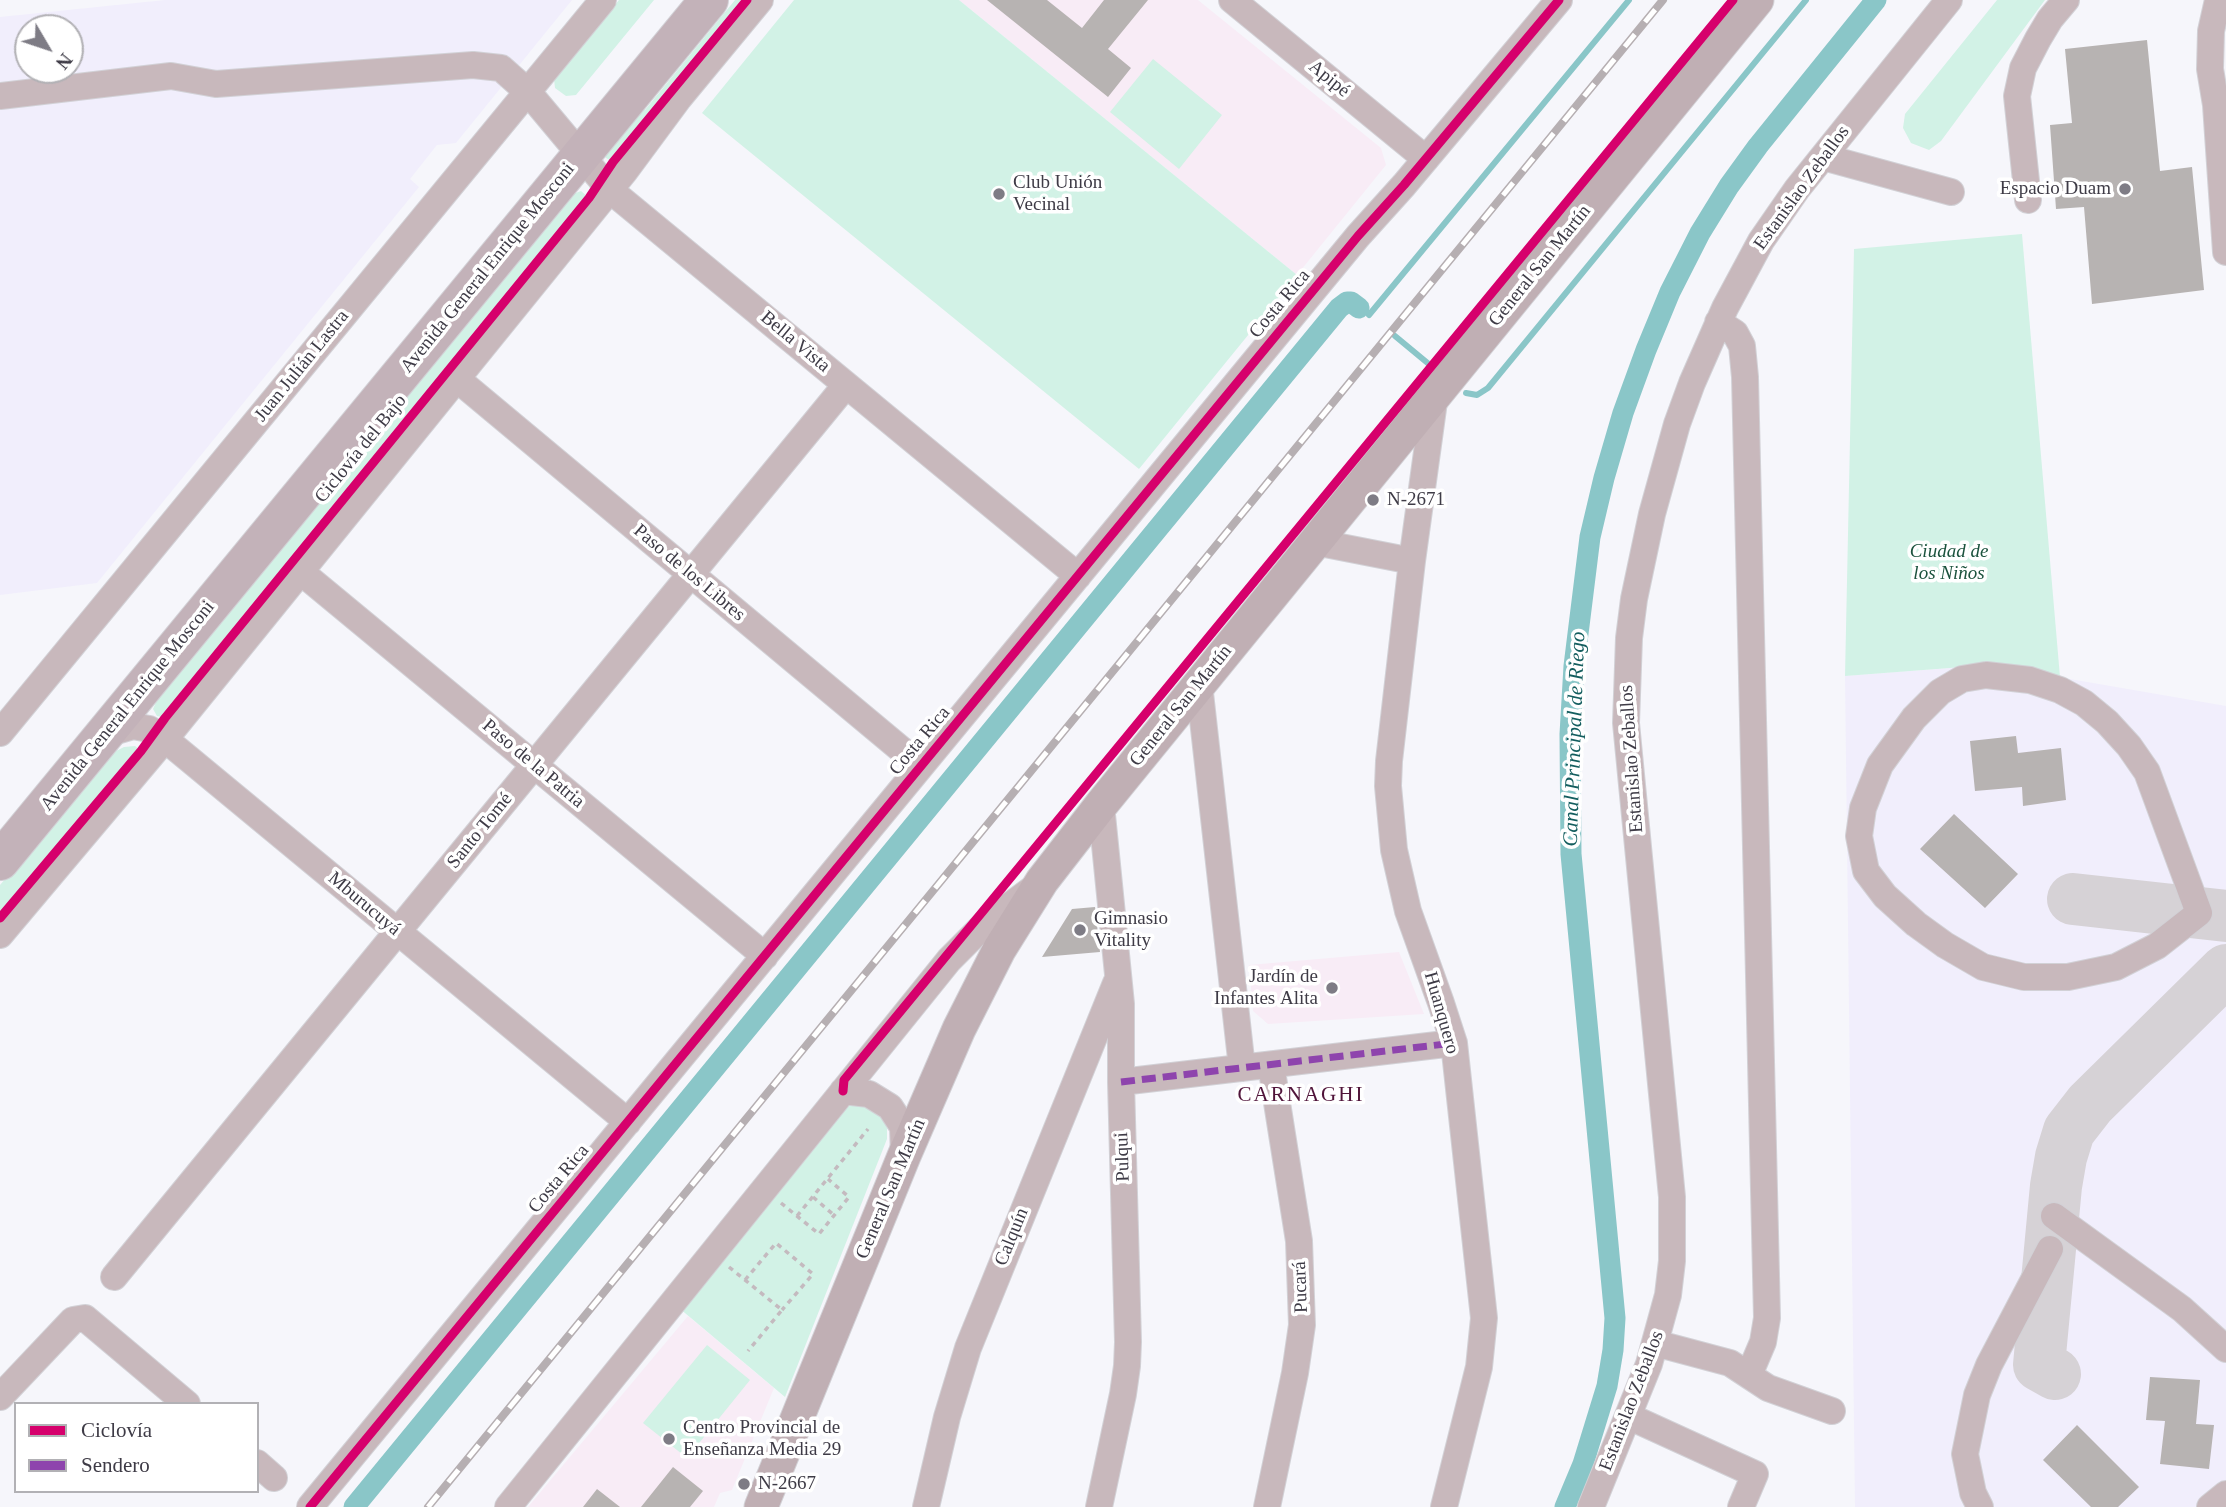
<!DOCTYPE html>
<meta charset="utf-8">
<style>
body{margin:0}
#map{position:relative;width:2226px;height:1507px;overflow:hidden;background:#f6f6fb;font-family:Georgia,serif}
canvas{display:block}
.legend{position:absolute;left:14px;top:1402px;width:245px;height:91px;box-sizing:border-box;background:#fff;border:2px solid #b2b1b5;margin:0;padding:9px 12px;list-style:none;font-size:21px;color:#3e3b46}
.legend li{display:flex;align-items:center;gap:14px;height:35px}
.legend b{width:35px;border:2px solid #b2b1b5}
.north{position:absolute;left:14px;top:14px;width:70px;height:70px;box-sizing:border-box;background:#fff;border:2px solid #b2b1b5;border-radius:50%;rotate:129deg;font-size:19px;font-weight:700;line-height:28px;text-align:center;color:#3e3b46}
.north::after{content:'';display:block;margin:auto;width:24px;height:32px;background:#7e7c85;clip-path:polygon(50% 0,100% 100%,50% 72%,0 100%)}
</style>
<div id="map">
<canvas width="2226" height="1507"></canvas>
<ul class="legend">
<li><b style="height:9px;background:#d6006c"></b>Ciclovía</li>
<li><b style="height:9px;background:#8e44ad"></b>Sendero</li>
</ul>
<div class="north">N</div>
</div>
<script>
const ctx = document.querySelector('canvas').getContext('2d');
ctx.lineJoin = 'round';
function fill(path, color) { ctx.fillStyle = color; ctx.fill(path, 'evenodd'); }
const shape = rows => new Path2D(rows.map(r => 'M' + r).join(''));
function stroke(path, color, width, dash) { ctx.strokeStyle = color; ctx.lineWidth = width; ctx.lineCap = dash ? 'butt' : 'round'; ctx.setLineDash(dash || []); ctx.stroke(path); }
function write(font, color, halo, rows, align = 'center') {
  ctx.font = font + ' Georgia,serif'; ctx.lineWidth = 7; ctx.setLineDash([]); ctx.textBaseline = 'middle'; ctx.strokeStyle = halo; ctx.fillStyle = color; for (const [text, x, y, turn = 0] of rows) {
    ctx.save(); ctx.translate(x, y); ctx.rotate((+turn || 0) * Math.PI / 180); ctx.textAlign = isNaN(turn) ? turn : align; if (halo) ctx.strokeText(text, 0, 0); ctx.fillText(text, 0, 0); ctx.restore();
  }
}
fill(shape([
 [165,0,572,0,456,143,437,145,410,179,419,187,97,583,0,595,0,17],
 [28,28,70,28,70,70,28,70],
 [1989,665,2226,706,2226,1507,1855,1507,1845,676]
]), '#f1eefc');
fill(shape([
 [959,0,1198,0,1381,148,1386,165,1297,275],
 [1399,952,1424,1014,1268,1024,1253,1011,1249,965],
 [688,1316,774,1388,732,1490,720,1493,714,1507,528,1507]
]), '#f8ecf6');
fill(shape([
 [619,0,654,0,576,95,566,96,555,88,554,79],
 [735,0,751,0,617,161,613,162,606,158,603,155,631,111,645,110],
 [794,0,959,0,1297,275,1139,469,702,113],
 [1997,0,2045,0,1941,141,1929,150,1911,143,1903,128,1905,114],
 [1153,59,1222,115,1179,169,1110,112],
 [581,191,589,198,167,718,157,716,153,709,158,698,573,194],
 [2022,234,2060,677,1989,665,1845,676,1854,249],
 [135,746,141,751,0,923,0,885,112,753,124,747],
 [860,1104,869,1106,884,1119,887,1128,887,1139,785,1397,679,1308,844,1109,851,1105],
 [707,1345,750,1380,687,1458,643,1423]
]), '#d2f2e6');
stroke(shape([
 [1369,315,1629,0],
 [1395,336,1430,365],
 [1466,393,1477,395,1488,388,1806,0]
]), '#8ac6c8', 6);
stroke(shape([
 [354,1507,1339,308,1347,302,1351,302,1359,308],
 [1565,1507,1583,1464,1607,1386,1613,1350,1615,1318,1571,854,1570,734,1574,666,1590,537,1604,478,1623,413,1646,350,1670,292,1700,233,1729,186,1758,146,1876,0]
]), '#8ac6c8', 21);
stroke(shape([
 [2073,899,2226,916],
 [2055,1374,2039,1365,2056,1186,2061,1157,2069,1131,2090,1104,2226,970]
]), '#d6d2d6', 52);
fill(shape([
 [987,0,1047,0,1082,28,1104,0,1148,0,1108,49,1131,68,1108,97],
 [2147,40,2160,171,2192,167,2204,290,2092,304,2084,207,2056,209,2050,125,2072,123,2065,49],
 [2016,736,2018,753,2061,748,2066,800,2023,806,2022,787,1975,791,1970,741],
 [1954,814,2018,874,1985,908,1920,849],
 [1095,907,1100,952,1042,957,1072,909],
 [2150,1377,2200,1380,2196,1424,2214,1425,2209,1469,2160,1464,2165,1421,2146,1420],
 [2077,1425,2139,1487,2118,1507,2091,1507,2043,1460],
 [673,1467,703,1491,690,1507,641,1507],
 [597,1489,620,1507,583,1507]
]), '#b7b3b2');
const minor = shape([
 [1232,0,1426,159],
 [2218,0,2211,31,2210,69,2216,105,2226,252],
 [0,96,171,76,216,84,473,65,501,68,528,92,610,190,1078,576],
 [1823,157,1951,192],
 [2028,200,2017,96,2023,68,2038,39,2050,19,2066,0],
 [1718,322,1735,333,1742,346,1745,377,1767,1318,1763,1342,1749,1375],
 [457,379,921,766],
 [1435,394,1412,561,1389,761,1388,786,1394,850,1408,911,1441,1003,1454,1043,1484,1318,1479,1367,1444,1507],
 [1315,542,1412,561],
 [301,572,765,956],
 [1986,675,2030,680,2060,690,2084,703,2107,722,2129,746,2147,772,2199,913,2157,946,2116,967,2068,977,2024,977,1983,967,1945,945,1916,924,1885,896,1866,871,1859,836,1863,808,1880,765,1914,718,1940,692,1962,679,1986,675],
 [1199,684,1242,1068],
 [0,733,603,0],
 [104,740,116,731,133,726,149,729,160,735,628,1122],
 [0,935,165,739,625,171,679,98,760,0],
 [1121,1082,1454,1043],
 [843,1091,869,1094,890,1107,903,1127,904,1156],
 [2054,1216,2182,1309,2226,1349],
 [114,1277,846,385],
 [1655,1343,1730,1363,1768,1388,1832,1411],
 [0,1397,73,1320,85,1318,187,1404],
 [1628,1416,1755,1474,1741,1507],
 [257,1463,274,1478],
 [310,1507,1358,236,1404,185,1559,0],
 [508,1507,949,960,985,924,1035,887],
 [926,1507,947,1417,968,1348,1116,983],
 [1099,1507,1123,1394,1127,1366,1128,1342,1121,1082,1121,1004,1101,805],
 [1267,1507,1295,1373,1302,1325,1299,1241,1271,1065],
 [1591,1507,1649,1364,1668,1295,1672,1261,1672,1197,1626,723,1629,638,1634,599,1652,514,1677,424,1692,383,1725,308,1761,241,1797,189,1949,0],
 [1980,1507,1973,1493,1965,1454,1977,1395,1989,1365,2050,1249],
 [2210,1507,2226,1494]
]);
const major = shape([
 [761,1507,904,1156,959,1029,999,950,1042,881,1101,805,1757,0]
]);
const highway = shape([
 [0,861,709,0]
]);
stroke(minor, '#d2d1d6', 28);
stroke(major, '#d2d1d6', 35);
stroke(highway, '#d2d1d6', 40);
stroke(shape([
 [813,1197,835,1216],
 [781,1203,819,1234,849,1197,828,1179],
 [797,1216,868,1129],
 [729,1267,782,1310,748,1351],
 [745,1280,776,1243,813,1274,782,1310]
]), '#c4babf', 3.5, [5, 5]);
stroke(minor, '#c8b8bc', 26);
stroke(major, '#c0afb4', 33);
stroke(highway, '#c3b2b9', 38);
const rail = shape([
 [428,1507,1663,0]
]);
stroke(rail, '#b6afb2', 8);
stroke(rail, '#fff', 5, [16]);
stroke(shape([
 [1121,1082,1454,1043]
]), '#8e44ad', 7, [14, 7]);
stroke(shape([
 [0,918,141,751,165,718,589,198,613,162,747,0],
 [843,1091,844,1080,1733,0],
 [310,1507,1358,236,1404,185,1559,0]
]), '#d6006c', 9);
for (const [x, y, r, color] of [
 [2125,189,7,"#7e7c85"],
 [999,194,7,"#7e7c85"],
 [1373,500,7,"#7e7c85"],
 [1080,930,7,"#7e7c85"],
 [1332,988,7,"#7e7c85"],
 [669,1439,7,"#7e7c85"],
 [744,1484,7,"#7e7c85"]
]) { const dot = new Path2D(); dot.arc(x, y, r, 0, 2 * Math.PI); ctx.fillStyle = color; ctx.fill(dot); stroke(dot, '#fff', 2.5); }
write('19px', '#3e3b46', '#fff', [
 ["Apipé",1329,79,39],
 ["Estanislao Zeballos",1802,188,-54],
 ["General San Martín",1540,266,-51],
 ["Avenida General Enrique Mosconi",488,268,-51],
 ["Costa Rica",1280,304,-50],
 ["Bella Vista",795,342,40],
 ["Juan Julián Lastra",302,366,-51],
 ["Ciclovía del Bajo",361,449,-51],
 ["Paso de los Libres",689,573,40],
 ["Avenida General Enrique Mosconi",128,706,-51],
 ["General San Martín",1181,706,-51],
 ["Costa Rica",920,741,-50],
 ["Estanislao Zeballos",1632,759,-94],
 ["Paso de la Patria",533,764,40],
 ["Santo Tomé",480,831,-51],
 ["Mburucuyá",364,904,40],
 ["Huanquero",1441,1013,74],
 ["Pulqui",1123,1157,-92],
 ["Costa Rica",559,1179,-50],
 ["General San Martín",891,1189,-67],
 ["Calquín",1012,1237,-68],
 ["Pucará",1301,1287,-92],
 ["Estanislao Zeballos",1632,1401,-69]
]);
write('19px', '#3e3b46', '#fff', [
 ["Club Unión",1013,183],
 ["Vecinal",1013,205],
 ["Espacio Duam",2111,189,"right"],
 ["N-2671",1387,500],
 ["Gimnasio",1094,919],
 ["Vitality",1094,941],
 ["Jardín de",1318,977,"right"],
 ["Infantes Alita",1318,999,"right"],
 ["Centro Provincial de",683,1428],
 ["Enseñanza Media 29",683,1450],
 ["N-2667",758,1484]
], 'left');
write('italic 19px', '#1c533e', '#fff', [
 ["Ciudad de",1949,552],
 ["los Niños",1949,574]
]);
write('italic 21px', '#145e5f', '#fff', [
 ["Canal Principal de Riego",1575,739,-88]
]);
ctx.letterSpacing = '2px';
write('21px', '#50143a', '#fff', [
 ["CARNAGHI",1301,1095]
]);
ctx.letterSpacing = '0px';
</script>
